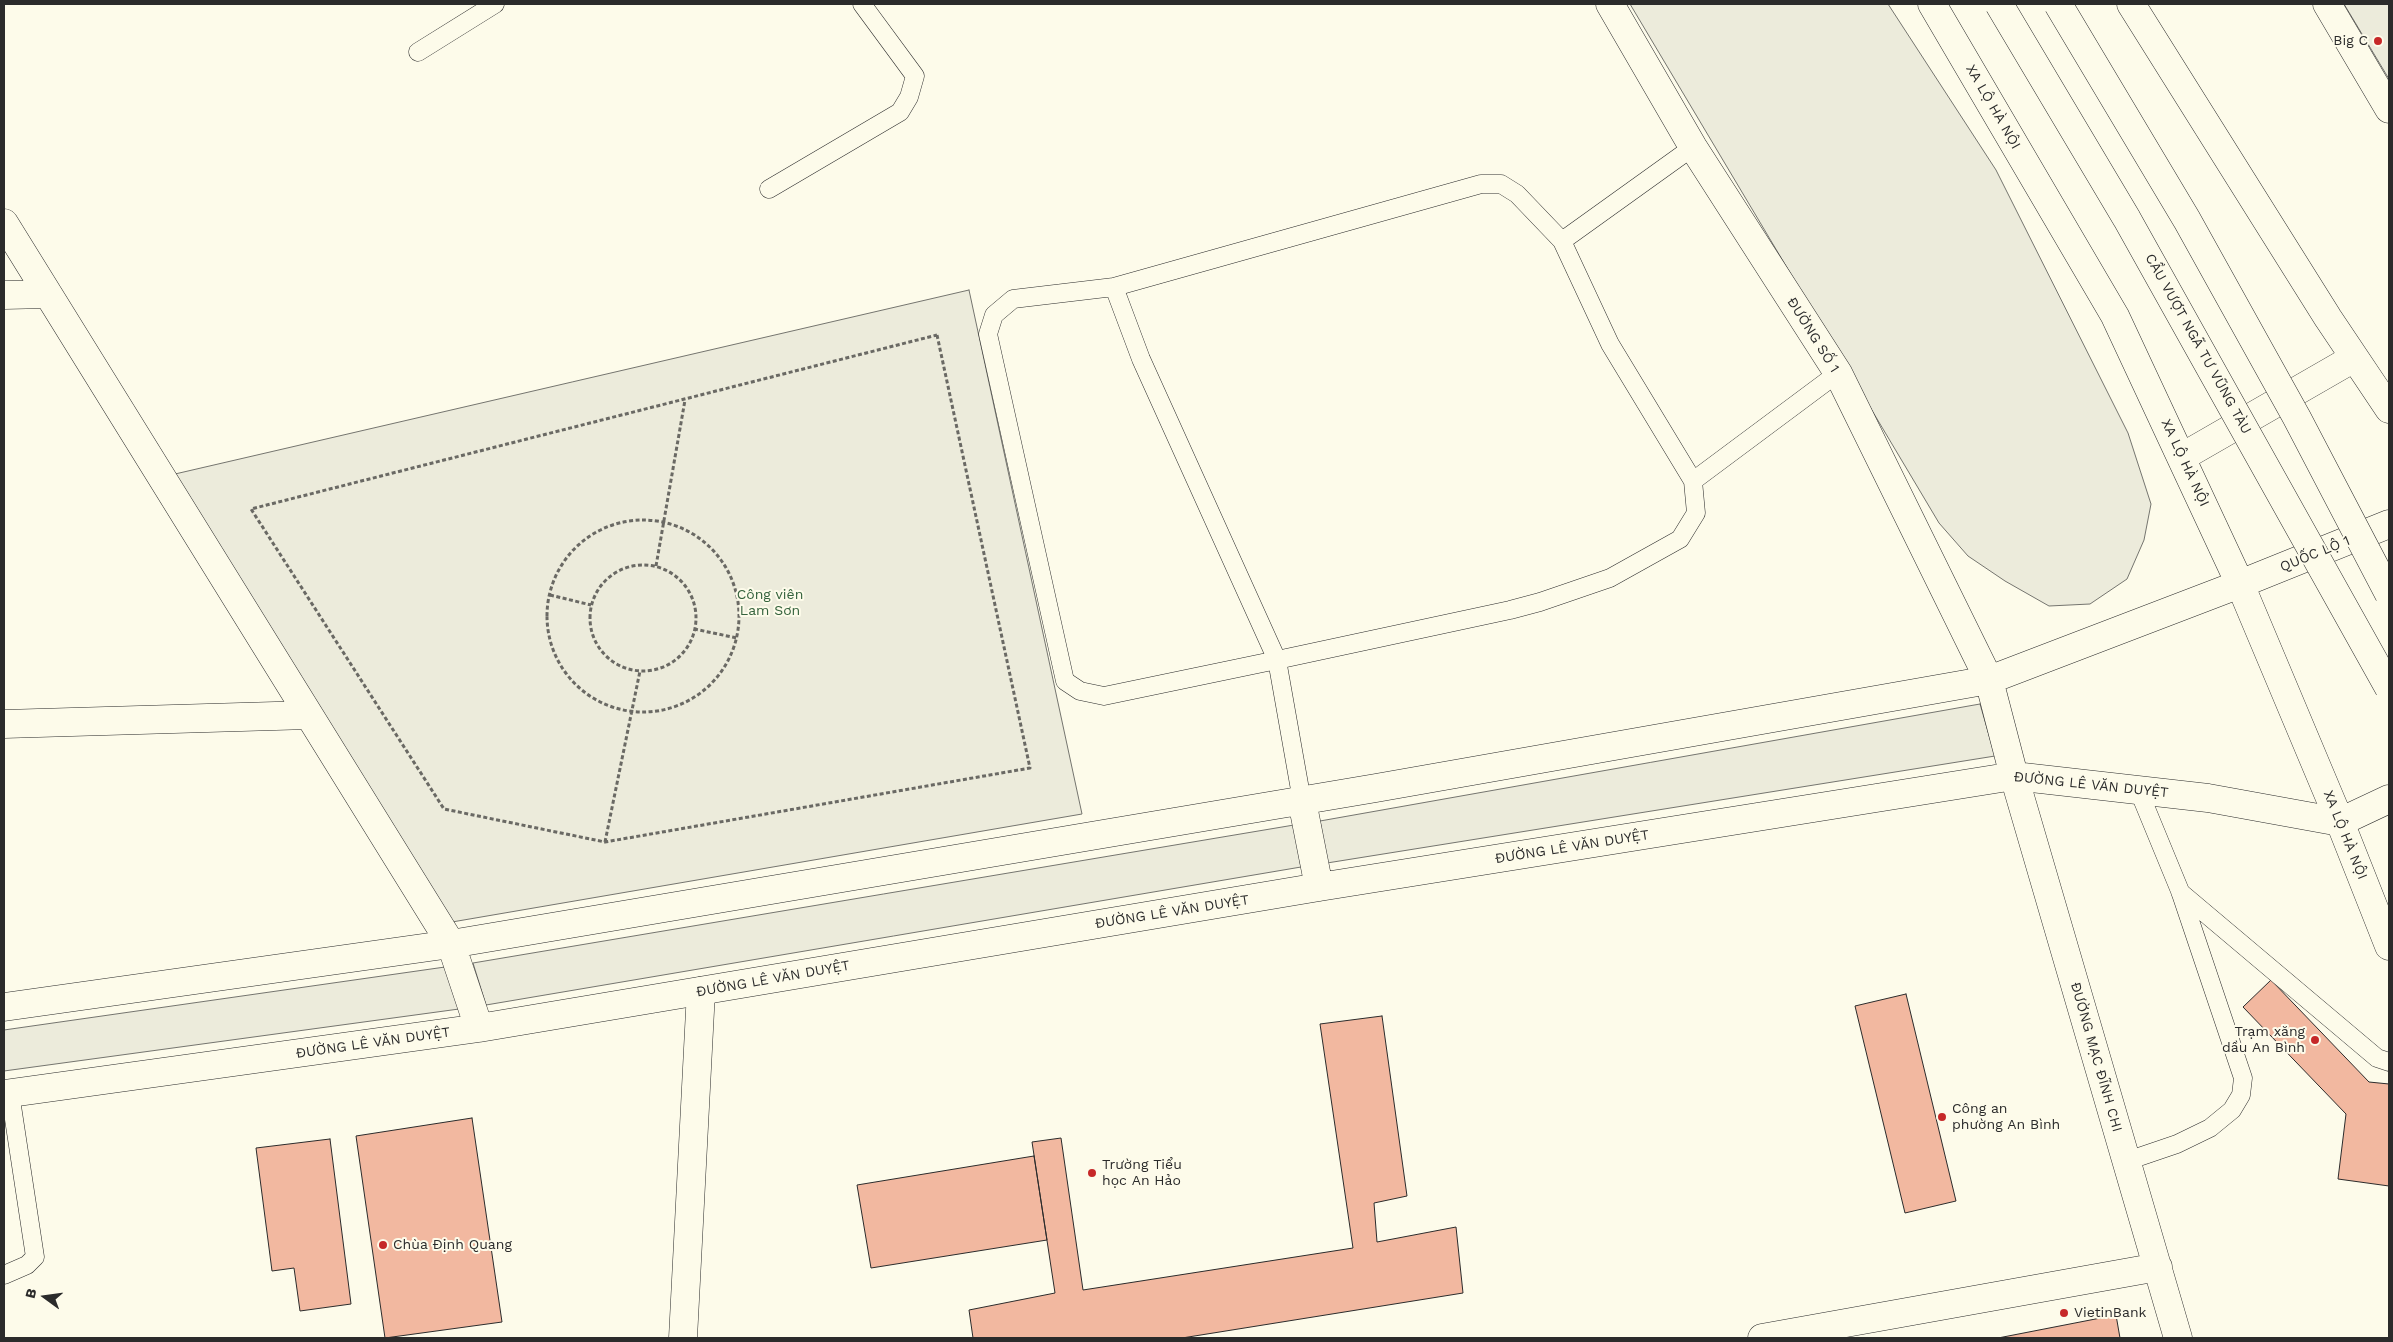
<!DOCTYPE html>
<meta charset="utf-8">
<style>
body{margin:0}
#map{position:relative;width:2393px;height:1342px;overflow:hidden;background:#fdfbea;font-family:"Work Sans",sans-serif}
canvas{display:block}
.frame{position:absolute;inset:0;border:5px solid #2b2b2b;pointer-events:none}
.north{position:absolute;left:20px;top:1272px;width:50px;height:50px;-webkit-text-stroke:4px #fdfbea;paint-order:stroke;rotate:284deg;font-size:14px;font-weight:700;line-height:20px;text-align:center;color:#2b2b2b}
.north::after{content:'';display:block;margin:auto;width:18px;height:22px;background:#2b2b2b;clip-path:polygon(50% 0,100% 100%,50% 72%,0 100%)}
</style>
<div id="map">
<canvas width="2393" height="1342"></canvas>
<div class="frame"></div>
<div class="north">B</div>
</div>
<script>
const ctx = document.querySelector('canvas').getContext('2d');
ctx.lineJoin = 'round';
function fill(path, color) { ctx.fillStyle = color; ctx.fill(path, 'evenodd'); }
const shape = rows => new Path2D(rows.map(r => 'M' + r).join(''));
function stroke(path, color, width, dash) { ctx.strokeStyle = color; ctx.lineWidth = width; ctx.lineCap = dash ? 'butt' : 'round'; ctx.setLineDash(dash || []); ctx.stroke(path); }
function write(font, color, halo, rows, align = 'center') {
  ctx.font = font + ' "Work Sans",sans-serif'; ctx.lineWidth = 4; ctx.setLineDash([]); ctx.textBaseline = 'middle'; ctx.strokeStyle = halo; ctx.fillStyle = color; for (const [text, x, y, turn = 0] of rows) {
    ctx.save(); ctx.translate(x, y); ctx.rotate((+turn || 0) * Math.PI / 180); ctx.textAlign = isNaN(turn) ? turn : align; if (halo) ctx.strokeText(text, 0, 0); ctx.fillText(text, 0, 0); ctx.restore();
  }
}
const green = shape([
 [1630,4,1888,4,1996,170,2128,433,2151,504,2144,540,2127,579,2090,604,2049,606,2005,581,1968,556,1939,523,1630,4],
 [2344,4,2389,4,2389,79,2344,4],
 [969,290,1082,814,452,922,175,474,969,290],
 [1980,704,1995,756,1327,863,1320,821,1980,704],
 [1294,825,1301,867,486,1005,473,963,1294,825],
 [445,967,459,1009,4,1071,4,1030,445,967]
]);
fill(green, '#ecebdb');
stroke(green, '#74746e', 1);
const building = shape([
 [2271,980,2369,1082,2389,1084,2389,1186,2338,1179,2346,1114,2243,1007,2271,980],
 [1906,994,1956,1201,1905,1213,1855,1006,1906,994],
 [1382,1016,1407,1196,1374,1203,1377,1242,1456,1227,1463,1293,1182,1338,973,1338,969,1310,1055,1293,1032,1142,1061,1138,1083,1290,1353,1248,1320,1024,1382,1016],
 [472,1118,502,1322,385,1338,356,1136,472,1118],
 [330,1139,351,1304,300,1311,294,1268,272,1271,256,1148,330,1139],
 [1034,1156,1047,1240,871,1268,857,1185,1034,1156],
 [2116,1315,2120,1338,1998,1338,2116,1315]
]);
fill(building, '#f2b8a0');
stroke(building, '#2b2b2b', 1);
const service = shape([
 [418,52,495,4],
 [769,189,900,112,909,97,915,76,862,4],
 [1562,241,1693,147],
 [1114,287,1141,359,1277,660,1510,610,1540,602,1610,578,1680,539,1696,513,1693,481,1610,344,1562,241,1517,194,1501,184,1481,184,1114,287,1013,299,994,315,988,334,1065,681,1080,691,1104,696,1277,660,1302,801],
 [1693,481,1838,373],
 [2180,892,2377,1058,2389,1062],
 [2127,1161,2177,1144,2210,1128,2232,1110,2241,1095,2243,1078,2180,891,2138,789],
 [4,1275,27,1265,35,1257,10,1093]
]);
const minor = shape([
 [1610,4,1693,147,1838,373,1989,680],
 [2327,4,2389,109],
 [4,223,451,944],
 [4,295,48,294],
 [4,724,309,715],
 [2014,776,2178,1338],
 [683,1338,701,991],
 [1762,1338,2158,1267]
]);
const secondary = shape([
 [1989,680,2014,776],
 [1302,801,1319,887],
 [451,944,479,1028],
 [4,1007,451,944,1376,788,1989,680,2240,584],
 [4,1094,479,1028,1319,887,2014,776,2208,798,2340,822]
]);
const trunk = shape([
 [1932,4,2115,316,2240,584,2340,822,2389,946],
 [2131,4,2328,318,2389,409],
 [2182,457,2354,358],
 [2240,584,2389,524],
 [2340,822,2389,799]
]);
stroke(service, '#2b2b2b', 19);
stroke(minor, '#2b2b2b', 29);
stroke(secondary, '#2b2b2b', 29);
stroke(trunk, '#2b2b2b', 29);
stroke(shape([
 [937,335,1030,768,605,842,444,809,251,509,937,335],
 '547 616a96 96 0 1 1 192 0a96 96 0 1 1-192 0Z',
 '590 618a53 53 0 1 1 106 0a53 53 0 1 1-106 0Z',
 [656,566,685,400],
 [550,595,591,605],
 [694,629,737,638],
 [605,842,640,671]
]), '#6a6964', 3, [4, 2.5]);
stroke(service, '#fdfbea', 18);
stroke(minor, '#fdfbea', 28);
stroke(secondary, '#fdfbea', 28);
stroke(trunk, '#fdfbea', 28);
const trunkBridge = shape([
 [1999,4,2127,219,2389,688],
 [2058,4,2187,220,2297,418,2389,594]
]);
stroke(trunkBridge, '#2b2b2b', 29, []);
stroke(trunkBridge, '#fdfbea', 28);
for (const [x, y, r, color] of [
 [2378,41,5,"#c62828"],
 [2315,1040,5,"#c62828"],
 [1942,1117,5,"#c62828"],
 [1092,1173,5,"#c62828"],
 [383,1245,5,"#c62828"],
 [2064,1313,5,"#c62828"]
]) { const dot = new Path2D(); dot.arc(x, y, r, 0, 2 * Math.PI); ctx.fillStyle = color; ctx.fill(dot); stroke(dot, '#fdfbea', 2); }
write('14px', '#2b2b2b', '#fdfbea', [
 ["Big C",2368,41,"right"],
 ["Trạm xăng",2305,1032,"right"],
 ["dầu An Bình",2305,1048,"right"],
 ["Công an",1952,1109],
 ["phường An Bình",1952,1125],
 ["Trường Tiểu",1102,1165],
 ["học An Hảo",1102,1181],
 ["Chùa Định Quang",393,1245],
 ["VietinBank",2074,1313]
], 'left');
write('14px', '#2b2b2b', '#fdfbea', [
 ["XA LỘ HÀ NỘI",1993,107,60],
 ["ĐƯỜNG SỐ 1",1813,335,58],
 ["CẦU VƯỢT NGÃ TƯ VŨNG TÀU",2198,344,61],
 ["XA LỘ HÀ NỘI",2185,463,65],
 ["QUỐC LỘ 1",2315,554,-22],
 ["ĐƯỜNG LÊ VĂN DUYỆT",2091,785,6],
 ["XA LỘ HÀ NỘI",2345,835,68],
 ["ĐƯỜNG LÊ VĂN DUYỆT",1572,847,-9],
 ["ĐƯỜNG LÊ VĂN DUYỆT",1172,912,-9],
 ["ĐƯỜNG LÊ VĂN DUYỆT",773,979,-10],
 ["ĐƯỜNG LÊ VĂN DUYỆT",373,1043,-8],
 ["ĐƯỜNG MẠC ĐĨNH CHI",2096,1057,74]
]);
write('14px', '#34623c', '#fdfbea', [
 ["Công viên",770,595],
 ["Lam Sơn",770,611]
]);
</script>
